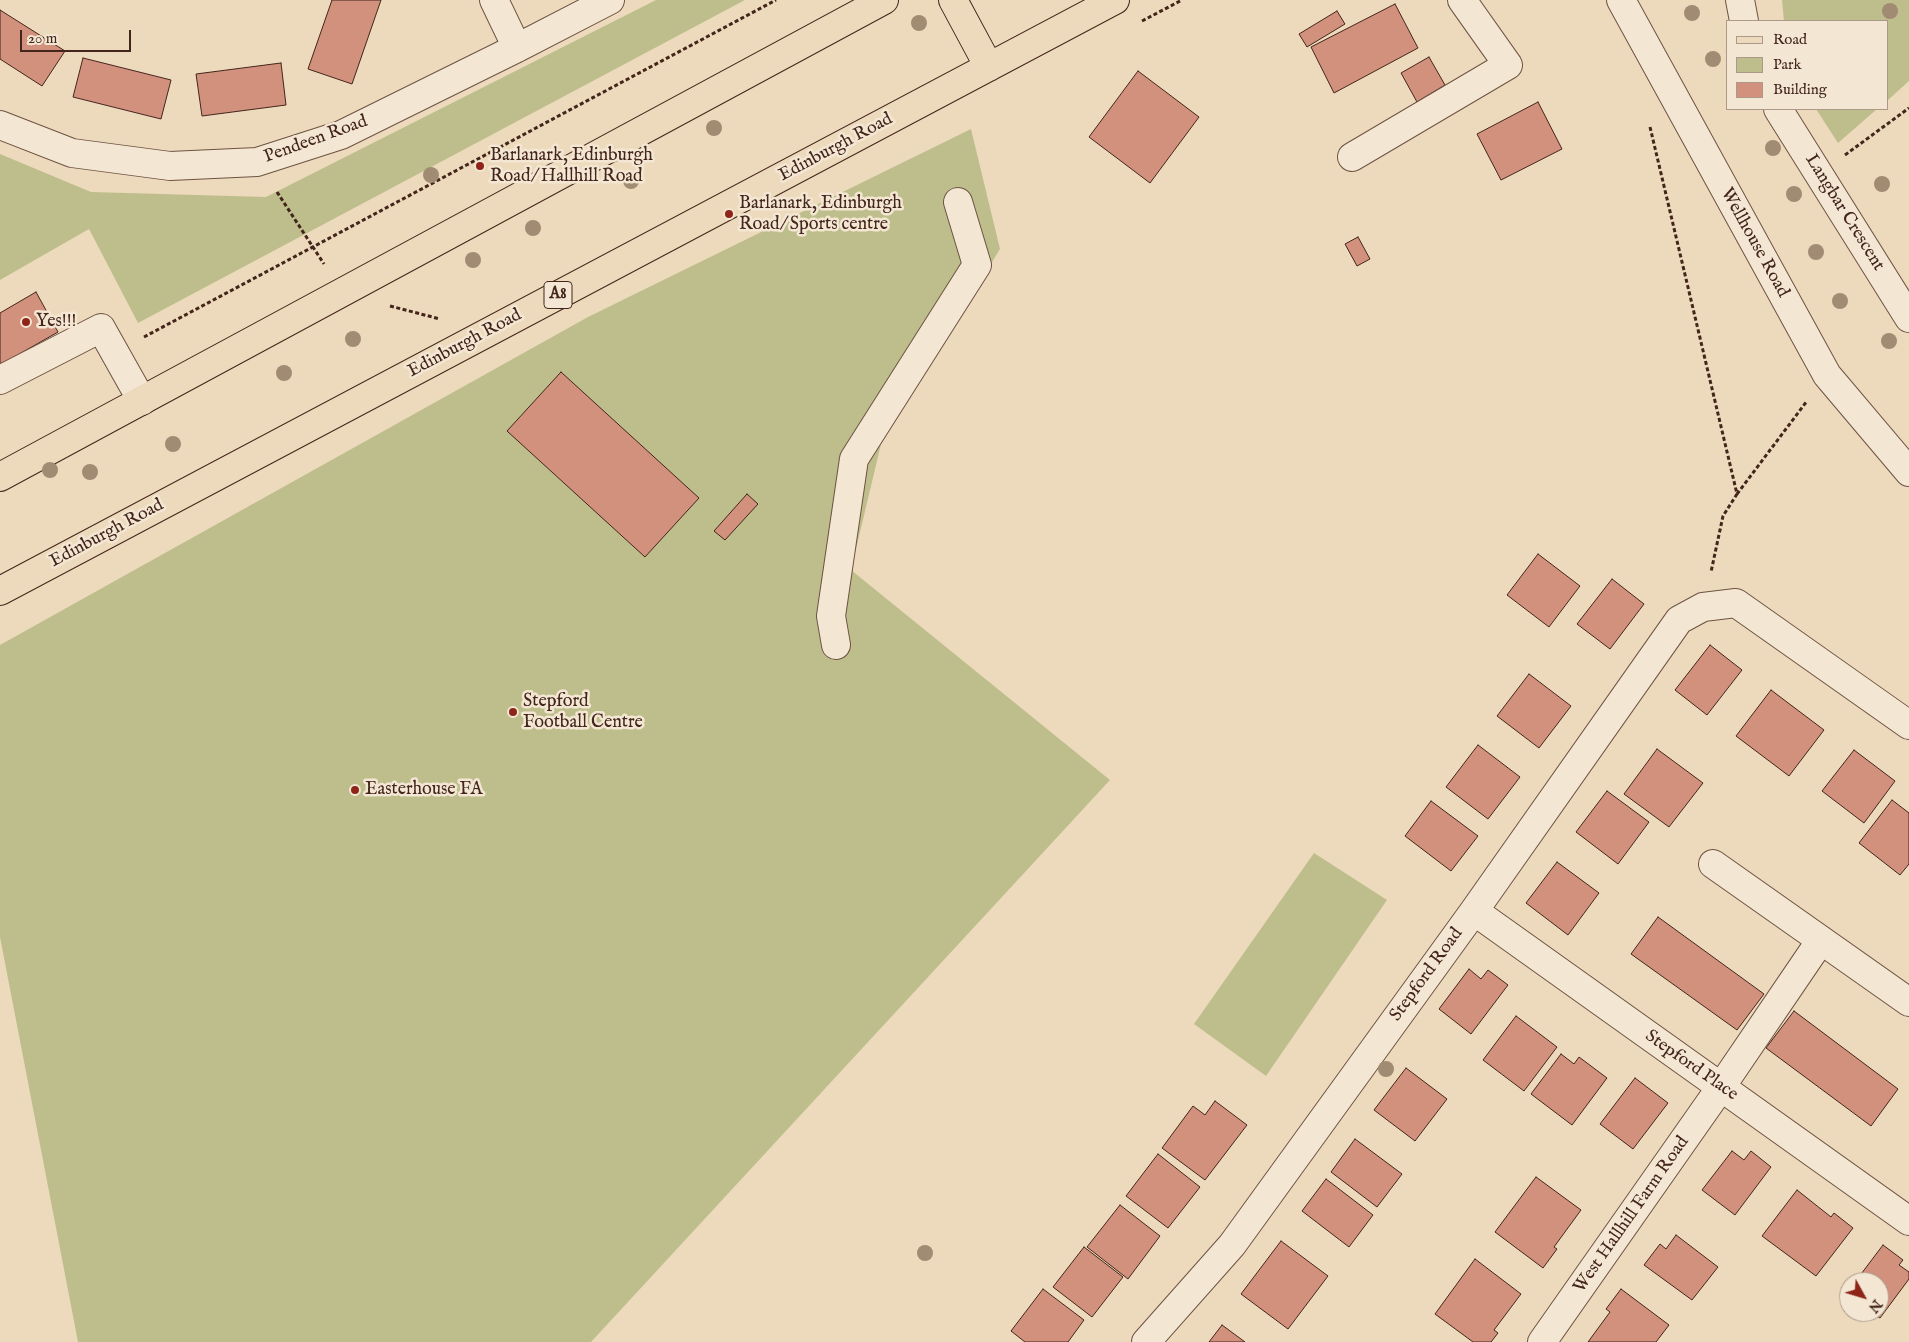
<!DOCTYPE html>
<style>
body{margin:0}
#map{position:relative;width:1909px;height:1342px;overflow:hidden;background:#eddabc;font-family:"IM FELL English",serif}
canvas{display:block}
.legend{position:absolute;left:1726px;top:20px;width:162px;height:90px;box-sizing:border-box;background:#f3e7d3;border:1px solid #ad9989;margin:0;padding:6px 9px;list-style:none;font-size:15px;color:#43251b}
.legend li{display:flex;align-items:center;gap:10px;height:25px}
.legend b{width:25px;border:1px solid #ad9989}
.north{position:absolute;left:1839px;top:1272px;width:50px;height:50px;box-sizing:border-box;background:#f3e7d3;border:1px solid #ad9989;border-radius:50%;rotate:129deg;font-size:14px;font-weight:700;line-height:20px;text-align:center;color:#43251b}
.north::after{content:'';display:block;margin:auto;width:18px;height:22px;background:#8f2418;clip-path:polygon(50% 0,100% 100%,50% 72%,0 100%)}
.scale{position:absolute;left:20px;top:30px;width:111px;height:22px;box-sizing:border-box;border:2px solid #43251b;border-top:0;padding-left:6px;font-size:15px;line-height:18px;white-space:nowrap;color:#43251b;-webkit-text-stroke:4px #f3e7d3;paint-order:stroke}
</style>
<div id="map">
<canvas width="1909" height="1342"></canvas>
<ul class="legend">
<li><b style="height:6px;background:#eddabc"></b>Road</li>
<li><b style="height:14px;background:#bebe8c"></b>Park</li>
<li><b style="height:14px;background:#d1917c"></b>Building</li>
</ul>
<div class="north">N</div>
<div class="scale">20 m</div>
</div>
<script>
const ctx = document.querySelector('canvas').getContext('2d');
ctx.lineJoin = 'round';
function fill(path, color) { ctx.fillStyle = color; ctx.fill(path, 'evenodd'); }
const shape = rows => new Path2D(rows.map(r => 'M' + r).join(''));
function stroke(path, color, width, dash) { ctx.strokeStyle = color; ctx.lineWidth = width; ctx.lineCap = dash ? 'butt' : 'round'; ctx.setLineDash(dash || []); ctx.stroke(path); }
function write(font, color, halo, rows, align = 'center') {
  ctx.font = font + ' "IM FELL English",serif'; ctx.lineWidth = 5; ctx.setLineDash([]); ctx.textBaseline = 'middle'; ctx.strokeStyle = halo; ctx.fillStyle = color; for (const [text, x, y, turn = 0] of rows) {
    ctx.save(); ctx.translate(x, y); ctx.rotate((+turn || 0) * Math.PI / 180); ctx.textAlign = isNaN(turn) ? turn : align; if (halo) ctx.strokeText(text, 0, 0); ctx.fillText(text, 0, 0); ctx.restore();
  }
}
fill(shape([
 [656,0,745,0,138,323,89,229,0,280,0,154,91,192,266,197],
 [1782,0,1909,0,1909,81,1888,100,1888,21,1784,21],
 [1816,109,1877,109,1838,143],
 [971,129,1000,249,881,444,851,570,1110,780,591,1342,78,1342,0,937,0,645,588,317],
 [1314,853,1387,900,1266,1076,1194,1024]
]), '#bebe8c');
const building = shape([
 [332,0,381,0,352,84,308,69,332,0],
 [1395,4,1418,48,1334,93,1311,47,1395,4],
 [0,10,65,51,42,86,0,59,0,10],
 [1337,11,1345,24,1307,47,1299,34,1337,11],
 [1429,57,1445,85,1417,102,1401,73,1429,57],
 [83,58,171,80,161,119,73,97,83,58],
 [281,63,286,105,202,116,196,74,281,63],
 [1138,71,1199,117,1150,183,1089,137,1138,71],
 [1538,102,1562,149,1501,180,1477,134,1538,102],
 [1358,237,1370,259,1357,266,1345,244,1358,237],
 [36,292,58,332,0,365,0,313,36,292],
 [561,372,699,498,645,557,507,431,561,372],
 [747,494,758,504,725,540,714,531,747,494],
 [1538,554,1580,586,1549,627,1507,595,1538,554],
 [1612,579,1644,604,1610,649,1577,624,1612,579],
 [1710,645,1742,670,1707,715,1675,690,1710,645],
 [1529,674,1571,706,1539,748,1497,716,1529,674],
 [1771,690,1824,730,1789,776,1736,736,1771,690],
 [1478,745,1520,777,1488,819,1446,787,1478,745],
 [1657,749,1703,783,1669,827,1624,794,1657,749],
 [1854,750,1895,781,1864,823,1822,791,1854,750],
 [1607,791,1649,822,1618,864,1576,832,1607,791],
 [1892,800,1909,813,1909,864,1900,875,1859,843,1892,800],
 [1431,801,1478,836,1451,871,1405,836,1431,801],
 [1557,862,1599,893,1568,935,1526,903,1557,862],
 [1658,917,1764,994,1737,1030,1631,954,1658,917],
 [1469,969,1481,979,1488,970,1508,985,1471,1034,1439,1009,1469,969],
 [1794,1011,1898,1089,1871,1126,1766,1048,1794,1011],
 [1516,1016,1557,1047,1524,1091,1483,1060,1516,1016],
 [1561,1054,1574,1064,1579,1057,1607,1078,1572,1125,1531,1094,1561,1054],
 [1406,1068,1447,1099,1415,1141,1374,1110,1406,1068],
 [1635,1078,1668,1103,1633,1149,1600,1124,1635,1078],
 [1215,1101,1247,1125,1205,1180,1162,1148,1193,1106,1205,1115,1215,1101],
 [1355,1139,1402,1174,1377,1207,1331,1172,1355,1139],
 [1732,1151,1744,1160,1751,1151,1771,1167,1735,1215,1702,1190,1732,1151],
 [1158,1154,1200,1187,1168,1228,1126,1196,1158,1154],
 [1536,1177,1581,1210,1554,1247,1557,1249,1543,1268,1495,1232,1536,1177],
 [1326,1179,1373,1215,1349,1247,1302,1211,1326,1179],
 [1797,1190,1831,1217,1834,1213,1853,1228,1816,1276,1762,1236,1797,1190],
 [1120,1205,1160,1236,1128,1279,1087,1247,1120,1205],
 [1676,1235,1718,1267,1692,1300,1644,1265,1660,1244,1666,1249,1676,1235],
 [1281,1241,1328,1276,1288,1329,1241,1294,1281,1241],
 [1883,1245,1903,1260,1899,1265,1909,1272,1909,1279,1880,1318,1871,1312,1879,1312,1879,1282,1855,1282,1883,1245],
 [1084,1247,1123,1277,1092,1317,1053,1287,1084,1247],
 [1475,1259,1521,1294,1494,1330,1498,1333,1491,1342,1473,1342,1435,1314,1475,1259],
 [1043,1289,1084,1320,1068,1342,1025,1342,1011,1331,1043,1289],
 [1621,1289,1669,1325,1656,1342,1588,1342,1610,1312,1606,1309,1621,1289],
 [1222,1325,1245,1342,1209,1342,1222,1325]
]);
fill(building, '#d1917c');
stroke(building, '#43251b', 1);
const minor = shape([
 [494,0,517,48],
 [1621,0,1827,375,1909,472],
 [1740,0,1744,21],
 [1778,109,1909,318],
 [0,125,72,153,170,166,257,162,341,135,517,48,610,0],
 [1352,157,1508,65,1462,0],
 [0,380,101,328,142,401],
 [836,645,831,616,854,459,977,265,958,202],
 [1713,864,1909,1002],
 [1474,911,1909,1221],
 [1146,1342,1232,1245,1474,911,1679,620,1703,607,1736,603,1909,725],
 [1542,1342,1721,1087,1821,940]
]);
const major = shape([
 [953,0,989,67],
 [0,477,884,0],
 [0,591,1115,0]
]);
stroke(minor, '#6e5243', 30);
stroke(major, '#43251b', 30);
stroke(shape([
 [1142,21,1182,0],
 [1650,127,1737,494,1723,516,1711,572],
 [1845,155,1909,108],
 [277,192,324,264],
 [390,306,440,319],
 [144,337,776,0],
 [1737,494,1807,401]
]), '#43251b', 3, [4, 2.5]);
stroke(minor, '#f3e7d3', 28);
stroke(major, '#eddabc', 28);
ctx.fillStyle = '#a18b73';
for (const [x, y] of [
 [1890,11],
 [1692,13],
 [919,23],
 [1713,59],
 [714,128],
 [1773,148],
 [431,175],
 [631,181],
 [1882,184],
 [1794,194],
 [533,228],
 [1816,252],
 [473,260],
 [1840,301],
 [353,339],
 [1889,341],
 [284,373],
 [173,444],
 [50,470],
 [90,472],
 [1386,1069],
 [925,1253]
]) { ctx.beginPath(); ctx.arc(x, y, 8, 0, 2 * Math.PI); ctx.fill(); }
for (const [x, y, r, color] of [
 [480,166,5,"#8f2418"],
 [729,214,5,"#8f2418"],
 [26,322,5,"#8f2418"],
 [513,712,5,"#8f2418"],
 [355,790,5,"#8f2418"]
]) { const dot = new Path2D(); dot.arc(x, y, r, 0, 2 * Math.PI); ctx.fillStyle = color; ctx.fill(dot); stroke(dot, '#f3e7d3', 2); }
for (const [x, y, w] of [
 [558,295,28]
]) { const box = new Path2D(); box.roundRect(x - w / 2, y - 13.5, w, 27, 4); ctx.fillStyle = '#f3e7d3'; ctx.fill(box); stroke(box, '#43251b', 1); }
write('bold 16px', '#43251b', null, [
 ["A8",558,295]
]);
write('18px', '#43251b', '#f3e7d3', [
 ["Pendeen Road",316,140,-20],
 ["Edinburgh Road",836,148,-28],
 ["Langbar Crescent",1844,213,58],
 ["Wellhouse Road",1754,243,61],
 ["Edinburgh Road",465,344,-28],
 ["Edinburgh Road",107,534,-28],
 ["Stepford Road",1427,975,-54],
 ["Stepford Place",1691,1066,35],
 ["West Hallhill Farm Road",1632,1215,-55]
]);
write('18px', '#43251b', '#f3e7d3', [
 ["Barlanark, Edinburgh",490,156],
 ["Road/ Hallhill Road",490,177],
 ["Barlanark, Edinburgh",739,204],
 ["Road/ Sports centre",739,225],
 ["Yes!!!",36,322],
 ["Stepford",523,702],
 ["Football Centre",523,723],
 ["Easterhouse FA",365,790]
], 'left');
</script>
